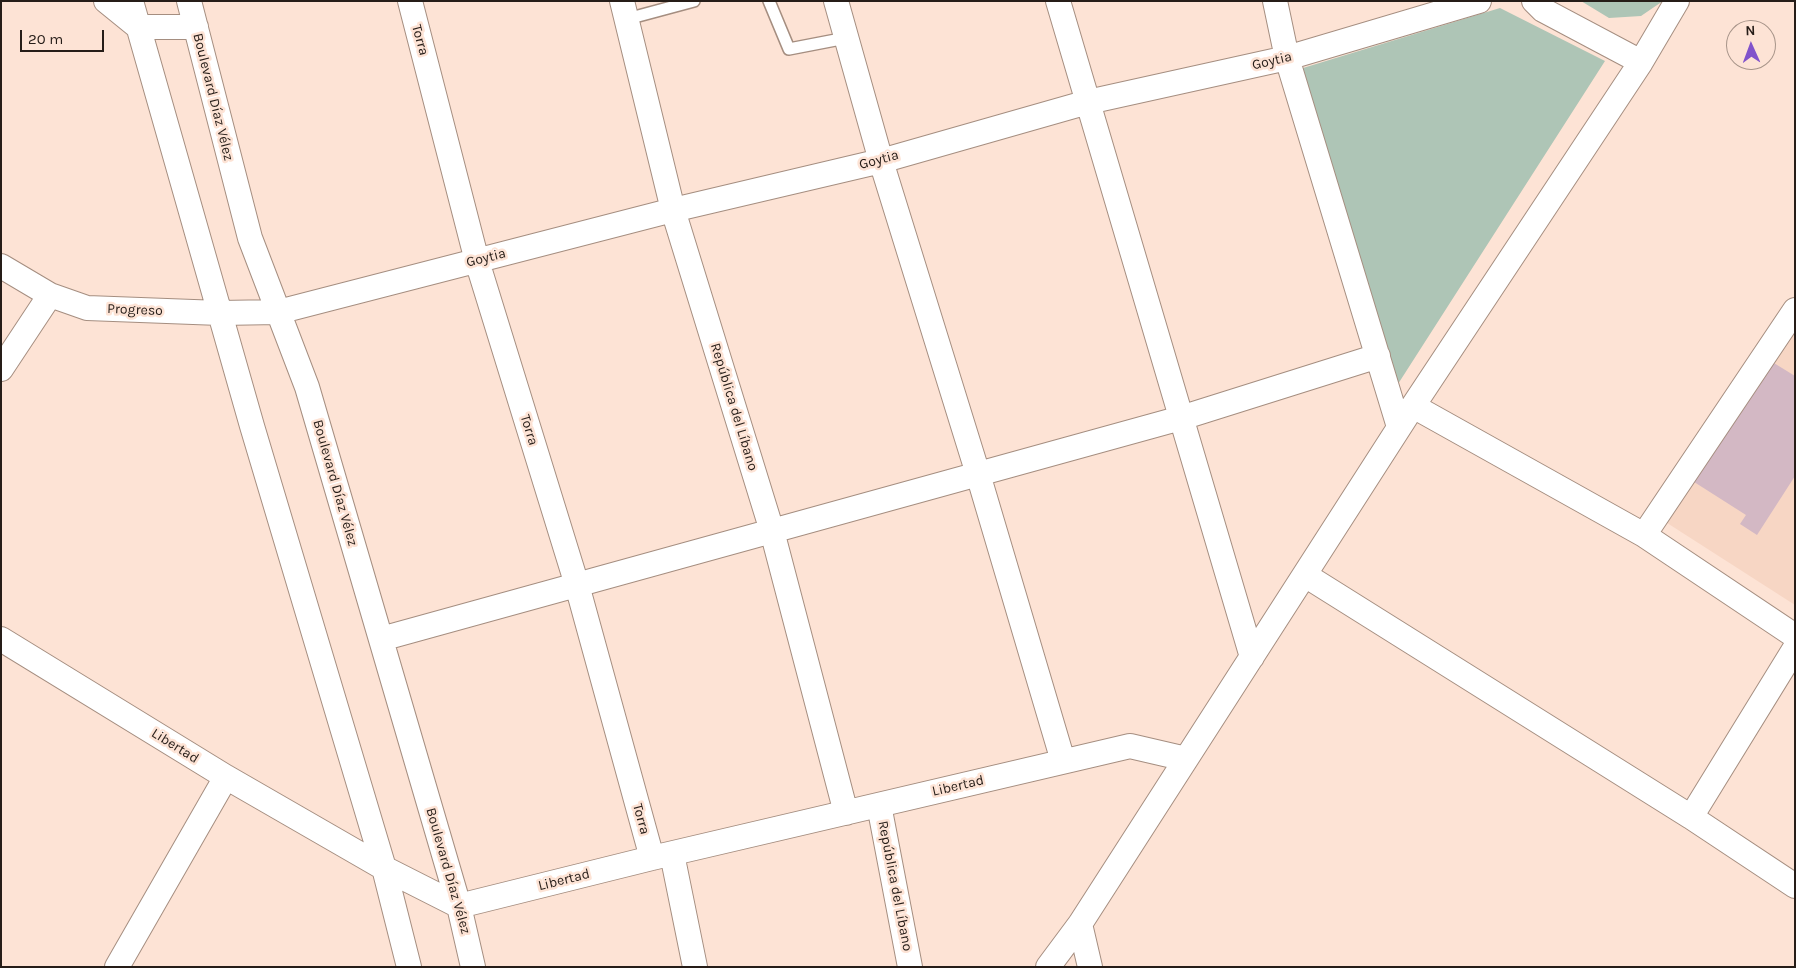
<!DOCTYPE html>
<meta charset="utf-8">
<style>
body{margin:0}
#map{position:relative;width:1796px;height:968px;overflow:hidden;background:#fde3d5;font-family:Karla,sans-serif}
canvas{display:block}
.frame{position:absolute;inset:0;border:2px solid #261d18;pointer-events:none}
.north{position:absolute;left:1726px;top:20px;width:50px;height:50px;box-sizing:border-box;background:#fde3d5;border:1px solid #a79489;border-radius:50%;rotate:358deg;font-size:14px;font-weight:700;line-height:20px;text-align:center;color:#261d18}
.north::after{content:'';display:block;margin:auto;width:18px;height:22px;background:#8153cb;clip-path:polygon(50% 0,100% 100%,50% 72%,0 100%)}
.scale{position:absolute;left:20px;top:30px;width:84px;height:22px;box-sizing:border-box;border:2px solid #261d18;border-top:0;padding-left:6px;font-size:15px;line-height:18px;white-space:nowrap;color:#261d18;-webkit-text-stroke:4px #fde3d5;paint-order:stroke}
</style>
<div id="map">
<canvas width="1796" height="968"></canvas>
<div class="frame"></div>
<div class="north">N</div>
<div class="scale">20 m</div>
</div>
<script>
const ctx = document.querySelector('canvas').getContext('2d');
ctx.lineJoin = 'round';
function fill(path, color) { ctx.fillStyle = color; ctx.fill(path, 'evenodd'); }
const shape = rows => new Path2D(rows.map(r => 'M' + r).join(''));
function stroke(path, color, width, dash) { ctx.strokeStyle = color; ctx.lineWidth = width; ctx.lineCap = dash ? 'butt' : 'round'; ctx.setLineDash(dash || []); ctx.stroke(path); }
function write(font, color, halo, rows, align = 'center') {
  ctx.font = font + ' Karla,sans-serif'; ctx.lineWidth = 5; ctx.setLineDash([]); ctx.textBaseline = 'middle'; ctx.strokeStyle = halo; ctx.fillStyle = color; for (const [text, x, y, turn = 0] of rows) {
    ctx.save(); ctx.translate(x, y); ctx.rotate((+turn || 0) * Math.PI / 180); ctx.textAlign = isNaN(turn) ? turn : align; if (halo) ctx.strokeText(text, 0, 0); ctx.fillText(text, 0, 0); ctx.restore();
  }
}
fill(shape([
 [1795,320,1795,605,1664,521]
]), '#f7d6c4');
fill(shape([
 [1581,1,1663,1,1641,16,1609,18],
 [1500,8,1605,61,1398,384,1303,68]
]), '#aec5b6');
fill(shape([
 [1769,360,1795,376,1795,476,1757,535,1740,524,1746,515,1691,480]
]), '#d3b8c4');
const lane = shape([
 [769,1,789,49,846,38],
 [627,19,694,1]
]);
const street = shape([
 [106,1,138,27,196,27],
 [131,1,252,426,384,868,409,967],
 [189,1,250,238,307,387,459,906,473,967],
 [410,1,477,261,577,585,652,858],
 [622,1,673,210,772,531,846,813],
 [836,1,881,161,978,474,1063,761],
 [1058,1,1252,657],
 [1275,1,1287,58,1399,427],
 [1534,1,1543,10,1641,62],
 [1,266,50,295,87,308,220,313,278,312,673,210,881,161,1088,102,1287,58,1479,1],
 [1,369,50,295],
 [1413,406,1644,535,1795,636],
 [1644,535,1795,310],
 [1305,575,1691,817,1795,886],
 [1,639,226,777,384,868,459,906,652,858,1130,746,1186,759],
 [381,639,1181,418,1378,356],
 [879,805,910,967],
 [1691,817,1795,648],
 [672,854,695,967],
 [1080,924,1090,967],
 [117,967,226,777],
 [1048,967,1080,924,1413,406,1641,62,1677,1]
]);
stroke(lane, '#a58e80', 14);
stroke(street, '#a58e80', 26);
stroke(lane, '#fff', 11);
stroke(street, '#fff', 24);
write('14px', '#261d18', '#fde3d5', [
 ["Torra",420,40,75],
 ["Goytia",1272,61,-13],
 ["Boulevard Díaz Vélez",213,97,76],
 ["Goytia",879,160,-15],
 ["Goytia",486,258,-14],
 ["Progreso",135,310,2],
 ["República del Líbano",734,407,73],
 ["Torra",529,430,73],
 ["Boulevard Díaz Vélez",335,483,74],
 ["Libertad",175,746,32],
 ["Libertad",958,786,-13],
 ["Torra",641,819,75],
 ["Boulevard Díaz Vélez",448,871,74],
 ["Libertad",564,880,-14],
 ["República del Líbano",895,886,79]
]);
</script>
